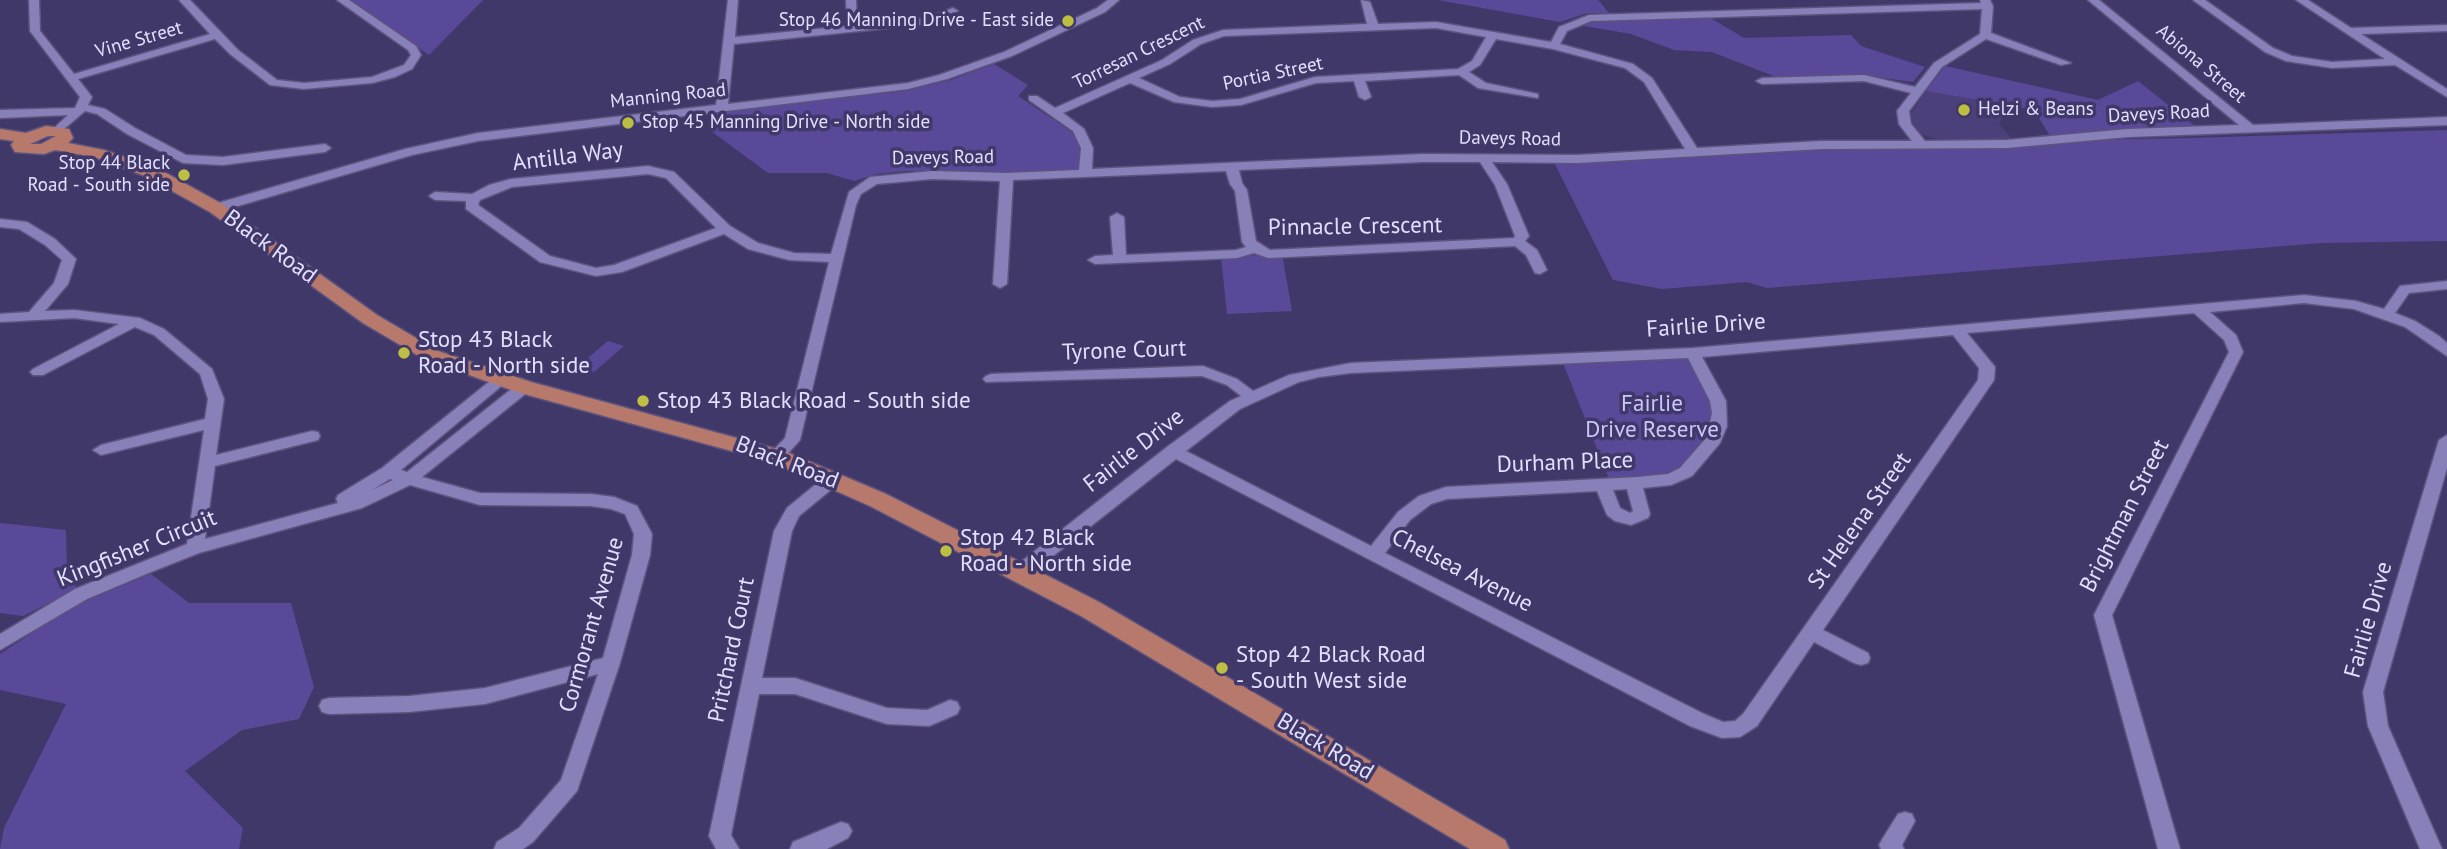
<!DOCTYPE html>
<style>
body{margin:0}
canvas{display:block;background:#41386a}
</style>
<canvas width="2447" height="849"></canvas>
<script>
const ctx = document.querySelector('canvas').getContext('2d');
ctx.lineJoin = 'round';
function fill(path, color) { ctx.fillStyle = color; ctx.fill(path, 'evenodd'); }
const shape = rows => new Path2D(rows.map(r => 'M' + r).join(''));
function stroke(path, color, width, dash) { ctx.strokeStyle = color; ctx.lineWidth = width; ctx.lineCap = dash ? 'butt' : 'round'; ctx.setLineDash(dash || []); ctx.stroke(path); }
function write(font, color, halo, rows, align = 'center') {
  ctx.font = font + ' "PT Sans",sans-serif'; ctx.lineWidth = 7; ctx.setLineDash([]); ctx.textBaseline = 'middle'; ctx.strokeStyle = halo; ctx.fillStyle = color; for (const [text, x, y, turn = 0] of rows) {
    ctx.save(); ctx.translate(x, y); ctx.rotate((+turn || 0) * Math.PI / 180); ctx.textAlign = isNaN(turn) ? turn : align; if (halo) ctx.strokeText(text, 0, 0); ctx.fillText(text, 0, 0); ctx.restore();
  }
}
fill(shape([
 [1926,91,2008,105,1999,124,2012,139,1945,141,1923,135,1912,123,1911,114]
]), '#4b4079');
fill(shape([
 [349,0,483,0,429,55],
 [1438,0,1598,0,1609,13,1587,13,1560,22],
 [1707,16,1744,38,1851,35,1861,46,1925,67,1913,82,1863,75,1776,77,1712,52,1674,50,1631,34,1579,25,1594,20],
 [994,64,1028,85,1018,96,1075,134,1079,147,1079,169,1001,173,906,171,876,174,854,181,827,173,768,173,711,131,711,112,905,91,951,80],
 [1945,66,2098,100,2138,81,2195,126,2050,136,2034,110,1926,91],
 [2447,130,2447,241,2321,243,1767,288,1747,282,1662,289,1613,280,1554,162,1814,145,2191,138],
 [1282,254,1292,311,1227,314,1221,257],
 [608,341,624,346,594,372,577,367],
 [1693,353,1719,426,1686,472,1611,484,1561,358],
 [0,523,66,530,67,576,78,589,23,616,0,613],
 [151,574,189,603,291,603,314,687,299,719,242,730,185,771,243,828,239,849,0,849,4,828,66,704,0,690,0,654,71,607]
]), '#5a4899');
const minor = shape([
 [29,0,39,0,40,31,74,74,210,34,179,0,190,0,238,50,277,80,304,83,372,77,404,65,411,55,408,50,337,0,349,0,416,46,421,55,412,69,395,77,372,83,304,89,270,85,230,54,215,39,78,79,92,97,88,105,105,109,135,128,186,155,223,157,325,144,331,148,325,152,223,165,183,163,127,134,97,114,85,111,57,135,51,131,68,115,0,118,0,110,75,108,80,97,30,31,29,0],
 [728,0,738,0,735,37,847,26,846,0,856,0,857,25,926,18,953,8,958,11,928,24,734,44,728,104,908,83,939,75,1004,52,1097,8,1108,0,1119,0,1105,12,1012,56,947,79,908,89,478,141,412,155,221,211,216,212,210,208,211,205,405,149,478,133,716,105,728,0],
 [1361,0,1370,2,1378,24,1436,22,1551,42,1559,27,1589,15,1981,3,1980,0,1990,0,1993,6,1991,33,2071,63,2061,65,1986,39,1942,67,1909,111,1911,124,1925,141,2007,140,2128,129,2239,125,2088,0,2099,0,2253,125,2447,117,2447,125,2128,137,2007,148,1821,149,1577,163,1492,162,1507,184,1529,236,1525,241,1537,250,1547,270,1540,274,1535,273,1526,255,1515,246,1268,258,1254,253,1237,258,1095,264,1088,260,1095,256,1113,255,1110,217,1117,213,1124,217,1126,255,1236,250,1246,247,1242,242,1235,191,1230,184,1226,171,1013,180,1007,284,1000,288,993,284,1000,181,932,179,877,184,861,194,856,205,800,440,782,460,776,462,768,456,785,438,829,262,789,260,748,249,724,234,622,272,596,276,540,262,466,209,466,201,435,200,429,196,435,192,472,194,489,185,511,179,648,166,674,172,730,226,758,243,794,253,831,254,849,192,870,177,932,171,1007,173,1079,170,1081,148,1073,131,1029,100,1029,96,1037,96,1055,108,1162,60,1193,40,1223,30,1367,24,1361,0],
 [1982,9,1980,34,1934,63,1915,87,1864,75,1762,78,1756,81,1762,84,1864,81,1911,93,1897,111,1899,124,1912,141,1821,141,1697,148,1652,78,1633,64,1560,44,1567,31,1591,21,1982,9],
 [1436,28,1486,37,1472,61,1458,69,1315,77,1240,99,1212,101,1180,97,1139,78,1170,64,1201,44,1224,36,1436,28],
 [1496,39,1553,49,1625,68,1644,82,1685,149,1577,155,1423,154,1092,169,1093,148,1084,129,1063,113,1130,83,1174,102,1212,107,1241,105,1316,83,1354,81,1359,97,1365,100,1371,97,1365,81,1459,75,1478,88,1538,98,1538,94,1486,83,1469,72,1480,65,1496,39],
 [1423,162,1480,162,1495,185,1515,236,1514,238,1270,250,1256,241,1247,190,1242,183,1239,170,1423,162],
 [648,174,666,178,716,228,614,265,596,268,550,256,478,205,480,200,512,187,648,174],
 [2193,0,2205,0,2273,48,2292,56,2332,62,2385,59,2296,0,2308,0,2351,28,2447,25,2447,31,2361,34,2447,89,2447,97,2395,65,2332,68,2286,61,2265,52,2193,0],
 [0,219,27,222,55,239,76,259,68,284,45,311,74,310,140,318,164,329,212,369,224,399,216,455,312,431,318,432,320,436,318,440,215,466,205,539,338,503,336,499,338,495,382,468,495,377,500,375,508,380,505,383,401,470,407,472,519,383,524,382,529,383,532,387,529,391,422,477,480,493,591,494,614,497,637,506,652,534,650,555,620,663,577,791,533,842,523,849,494,849,497,842,519,828,561,780,598,674,485,704,409,712,329,714,322,712,319,706,322,700,329,698,409,696,485,688,603,658,632,555,634,534,625,514,611,509,591,506,480,505,410,485,362,508,199,553,151,572,87,599,0,650,0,634,75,589,187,544,204,430,101,455,93,450,101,445,205,419,208,399,200,374,154,335,135,327,43,375,33,375,30,372,33,369,119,324,74,318,0,322,0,314,29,312,54,283,62,260,45,245,19,229,0,227,0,219],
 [390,479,393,480,372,490,390,479],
 [2447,281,2447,289,2409,293,2395,313,2415,321,2439,336,2447,343,2447,356,2405,327,2354,309,2304,303,2210,312,2236,335,2243,352,2112,615,2180,849,2158,849,2094,615,2229,352,2224,340,2194,313,1967,333,1995,367,1994,380,1823,630,1868,653,1870,658,1868,663,1861,665,1854,663,1814,642,1757,726,1740,737,1722,738,1690,726,1176,459,1024,579,1018,581,1012,579,1009,574,1012,569,1167,447,1230,401,1241,396,1227,385,1202,376,986,382,983,379,986,376,991,374,1203,366,1237,379,1253,391,1289,375,1351,363,1693,348,2304,295,2356,301,2384,309,2400,286,2447,281],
 [1953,335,1979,368,1978,380,1743,714,1735,721,1723,722,1704,714,1385,553,1410,520,1431,504,1447,499,1597,491,1607,515,1615,521,1631,525,1648,518,1650,514,1643,488,1671,485,1692,476,1720,443,1727,426,1726,401,1702,357,1953,335],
 [1688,358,1710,401,1712,413,1707,437,1680,468,1668,474,1638,477,1446,487,1419,496,1398,512,1371,546,1186,451,1240,409,1299,382,1319,377,1351,373,1688,358],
 [1627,489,1633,511,1630,513,1620,508,1613,490,1627,489],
 [2447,435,2447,468,2383,692,2388,726,2442,849,2420,849,2368,726,2363,692,2439,440,2447,435],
 [833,473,839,475,841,479,839,483,799,516,792,531,762,678,795,678,887,708,927,710,950,700,957,702,960,708,957,714,929,726,887,724,795,694,759,694,731,835,739,849,716,849,709,836,774,531,787,508,827,475,833,473],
 [1905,812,1912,814,1915,821,1902,845,1904,849,1881,849,1879,845,1883,838,1898,814,1905,812],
 [841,822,848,824,852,831,848,838,827,849,790,849,793,842,841,822]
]);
const major = shape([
 [46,126,69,129,73,138,68,143,104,150,157,168,222,204,377,315,438,351,531,382,784,451,886,494,1099,602,1505,840,1509,849,1470,849,1081,616,870,506,768,461,517,392,424,359,363,323,210,212,145,176,94,157,55,150,44,154,15,152,11,145,14,141,0,139,0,129,26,133,46,126],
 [48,136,56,136,41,144,30,144,48,136]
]);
stroke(minor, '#5d547e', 3);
stroke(major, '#5d547e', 3);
fill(minor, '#8880b8');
fill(major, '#b7796b');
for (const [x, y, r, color] of [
 [1068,21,7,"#bdbf43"],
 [1964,110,7,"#bdbf43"],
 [628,123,7,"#bdbf43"],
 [184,175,7,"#bdbf43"],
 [404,353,7,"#bdbf43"],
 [643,401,7,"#bdbf43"],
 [946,551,7,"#bdbf43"],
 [1222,668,7,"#bdbf43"]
]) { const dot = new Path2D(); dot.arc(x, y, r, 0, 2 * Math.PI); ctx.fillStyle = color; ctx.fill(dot); stroke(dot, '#41386a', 2.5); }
write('19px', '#e2dffd', '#41386a', [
 ["Stop 46 Manning Drive - East side",1054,21],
 ["Helzi & Beans",1978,110,"left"],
 ["Stop 45 Manning Drive - North side",642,123,"left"],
 ["Stop 44 Black",170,164],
 ["Road - South side",170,186]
], 'right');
write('19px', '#e2dffd', '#41386a', [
 ["Vine Street",139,40,-16],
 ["Torresan Crescent",1139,53,-26],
 ["Abiona Street",2201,64,40],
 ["Portia Street",1273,74,-12],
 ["Manning Road",668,96,-6],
 ["Daveys Road",2159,114,-3],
 ["Daveys Road",1510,139,1],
 ["Daveys Road",943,158,-1]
]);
write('23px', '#e2dffd', '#41386a', [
 ["Antilla Way",568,157,-7],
 ["Pinnacle Crescent",1355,227,-1],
 ["Black Road",270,247,36],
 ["Fairlie Drive",1706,326,-4],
 ["Tyrone Court",1124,351,-2],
 ["Fairlie Drive",1134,451,-38],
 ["Black Road",787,463,21],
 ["Durham Place",1565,463,-2],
 ["Brightman Street",2125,516,-63],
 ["St Helena Street",1860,521,-55],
 ["Kingfisher Circuit",137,549,-22],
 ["Chelsea Avenue",1462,571,27],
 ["Fairlie Drive",2369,620,-74],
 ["Cormorant Avenue",592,625,-74],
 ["Pritchard Court",732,650,-78],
 ["Black Road",1325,747,31]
]);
write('23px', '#e2dffd', '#41386a', [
 ["Stop 43 Black",418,340],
 ["Road - North side",418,366],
 ["Stop 43 Black Road - South side",657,401],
 ["Stop 42 Black",960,538],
 ["Road - North side",960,564],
 ["Stop 42 Black Road",1236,655],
 ["- South West side",1236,681]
], 'left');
write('23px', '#ccc6fa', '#41386a', [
 ["Fairlie",1652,404],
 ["Drive Reserve",1652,430]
]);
</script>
